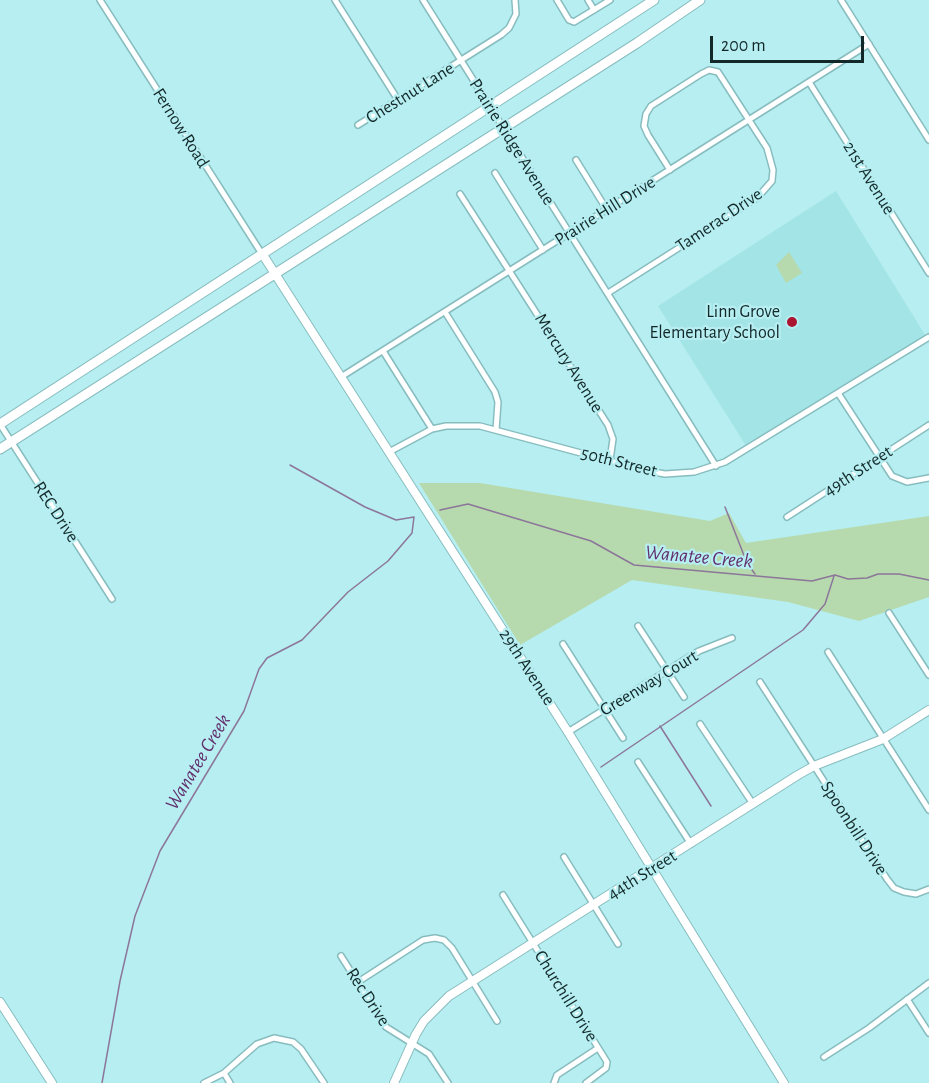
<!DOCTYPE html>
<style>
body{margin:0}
#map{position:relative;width:929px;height:1083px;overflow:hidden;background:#b7eef1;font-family:"Alegreya Sans",sans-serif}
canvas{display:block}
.scale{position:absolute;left:710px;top:36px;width:154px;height:27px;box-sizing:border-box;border:3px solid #122829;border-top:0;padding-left:8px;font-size:18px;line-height:21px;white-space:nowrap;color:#122829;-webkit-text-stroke:4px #b7eef1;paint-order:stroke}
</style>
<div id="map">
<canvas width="929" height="1083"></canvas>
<div class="scale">200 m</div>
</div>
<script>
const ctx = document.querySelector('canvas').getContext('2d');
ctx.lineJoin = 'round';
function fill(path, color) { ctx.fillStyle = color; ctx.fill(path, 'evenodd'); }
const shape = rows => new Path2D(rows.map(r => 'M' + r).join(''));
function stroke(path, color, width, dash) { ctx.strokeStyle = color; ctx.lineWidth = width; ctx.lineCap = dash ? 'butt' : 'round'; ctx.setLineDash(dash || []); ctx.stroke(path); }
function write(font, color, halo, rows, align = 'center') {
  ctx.font = font + ' "Alegreya Sans",sans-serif'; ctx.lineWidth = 4.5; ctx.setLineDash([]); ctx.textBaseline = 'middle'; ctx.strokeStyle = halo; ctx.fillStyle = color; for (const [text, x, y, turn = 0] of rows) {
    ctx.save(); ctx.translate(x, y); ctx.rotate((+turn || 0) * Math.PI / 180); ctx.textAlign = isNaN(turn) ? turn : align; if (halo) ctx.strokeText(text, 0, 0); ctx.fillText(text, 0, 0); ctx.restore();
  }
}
fill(shape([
 [836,191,927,338,748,449,658,306]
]), '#a3e4e6');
fill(shape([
 [789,252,802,273,786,283,776,265],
 [419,483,480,483,710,521,729,513,746,543,929,516,929,597,859,621,788,602,632,580,520,645]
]), '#b6daad');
stroke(shape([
 [725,507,747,563,755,574],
 [440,510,468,504,591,541,634,565,812,581,835,575,848,579,867,578,878,574,899,574,929,580],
 [660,726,711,806],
 [601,767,803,630,825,604,834,576],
 [102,1083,120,981,135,916,160,851,244,711,259,669,267,658,302,640,348,592,388,561,412,533,414,517,396,520,365,507,290,465]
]), '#8c769a', 1.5);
const street = shape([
 [100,0,262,254],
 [335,0,398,100],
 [423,0,716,466],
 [557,0,569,20,574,22,610,0],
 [588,0,594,10],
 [841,0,929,140],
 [809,82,929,273],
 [358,125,501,35,509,28,516,14,515,0],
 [576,160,607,210],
 [495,173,543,250],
 [460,194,608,425,613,439,610,460],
 [608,293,757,198,772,181,773,170,767,148,718,72,709,70,701,74,651,106,646,114,644,126,648,135,670,170],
 [445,312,495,392,498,402,496,430],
 [383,351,432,429],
 [341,377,869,44],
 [838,393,892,476,907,482,929,478],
 [0,424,112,599],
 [389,452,432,429,446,426,480,426,648,471,665,474,694,472,725,462,929,337],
 [787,517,929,425],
 [889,613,929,675],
 [638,626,684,697],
 [563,644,623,738],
 [828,652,929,810],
 [760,682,887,879,894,888,904,892,916,894,929,889],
 [700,724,753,804],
 [568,732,699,651,732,638],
 [638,762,691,844],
 [564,857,618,944],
 [503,895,607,1062,606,1068,586,1083],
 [341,956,386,1027,429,1054,448,1083],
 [358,982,423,940,435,938,444,940,452,948,497,1021],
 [907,999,929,1033],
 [824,1057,869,1028,929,983],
 [224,1073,230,1083],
 [204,1083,224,1073,257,1044,274,1038,293,1042,301,1049,324,1083],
 [554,1083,557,1075,598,1048]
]);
const secondary = shape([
 [263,255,568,732,784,1083],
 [0,1002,52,1083],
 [394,1083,416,1034,424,1021,449,996,798,775,814,766,883,739,929,710]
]);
const highway = shape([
 [0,424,654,0],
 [0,449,637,43,700,0]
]);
stroke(street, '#87bdbf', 8);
stroke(secondary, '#87bdbf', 10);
stroke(highway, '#87bdbf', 11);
stroke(street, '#fff', 5);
stroke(secondary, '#fff', 8);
stroke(highway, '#fff', 9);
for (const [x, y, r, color] of [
 [792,322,6,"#ab1531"]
]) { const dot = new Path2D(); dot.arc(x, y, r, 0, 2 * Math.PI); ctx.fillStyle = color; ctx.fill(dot); stroke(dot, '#b7eef1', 2); }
write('18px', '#122829', '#b7eef1', [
 ["Chestnut Lane",410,93,-32],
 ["Fernow Road",181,128,58],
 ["Prairie Ridge Avenue",512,142,58],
 ["21st Avenue",869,178,58],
 ["Prairie Hill Drive",605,211,-32],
 ["Tamerac Drive",719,220,-34],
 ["Mercury Avenue",569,363,58],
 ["50th Street",619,462,14],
 ["49th Street",858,471,-33],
 ["REC Drive",56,512,57],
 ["29th Avenue",527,667,57],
 ["Greenway Court",649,683,-31],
 ["Spoonbill Drive",854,828,57],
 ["44th Street",642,875,-32],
 ["Churchill Drive",566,996,58],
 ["Rec Drive",368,997,57]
]);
write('18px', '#122829', '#b7eef1', [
 ["Linn Grove",780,312],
 ["Elementary School",780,333]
], 'right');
write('italic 20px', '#612f6d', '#b7eef1', [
 ["Wanatee Creek",699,557,5],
 ["Wanatee Creek",198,762,-59]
]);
</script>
